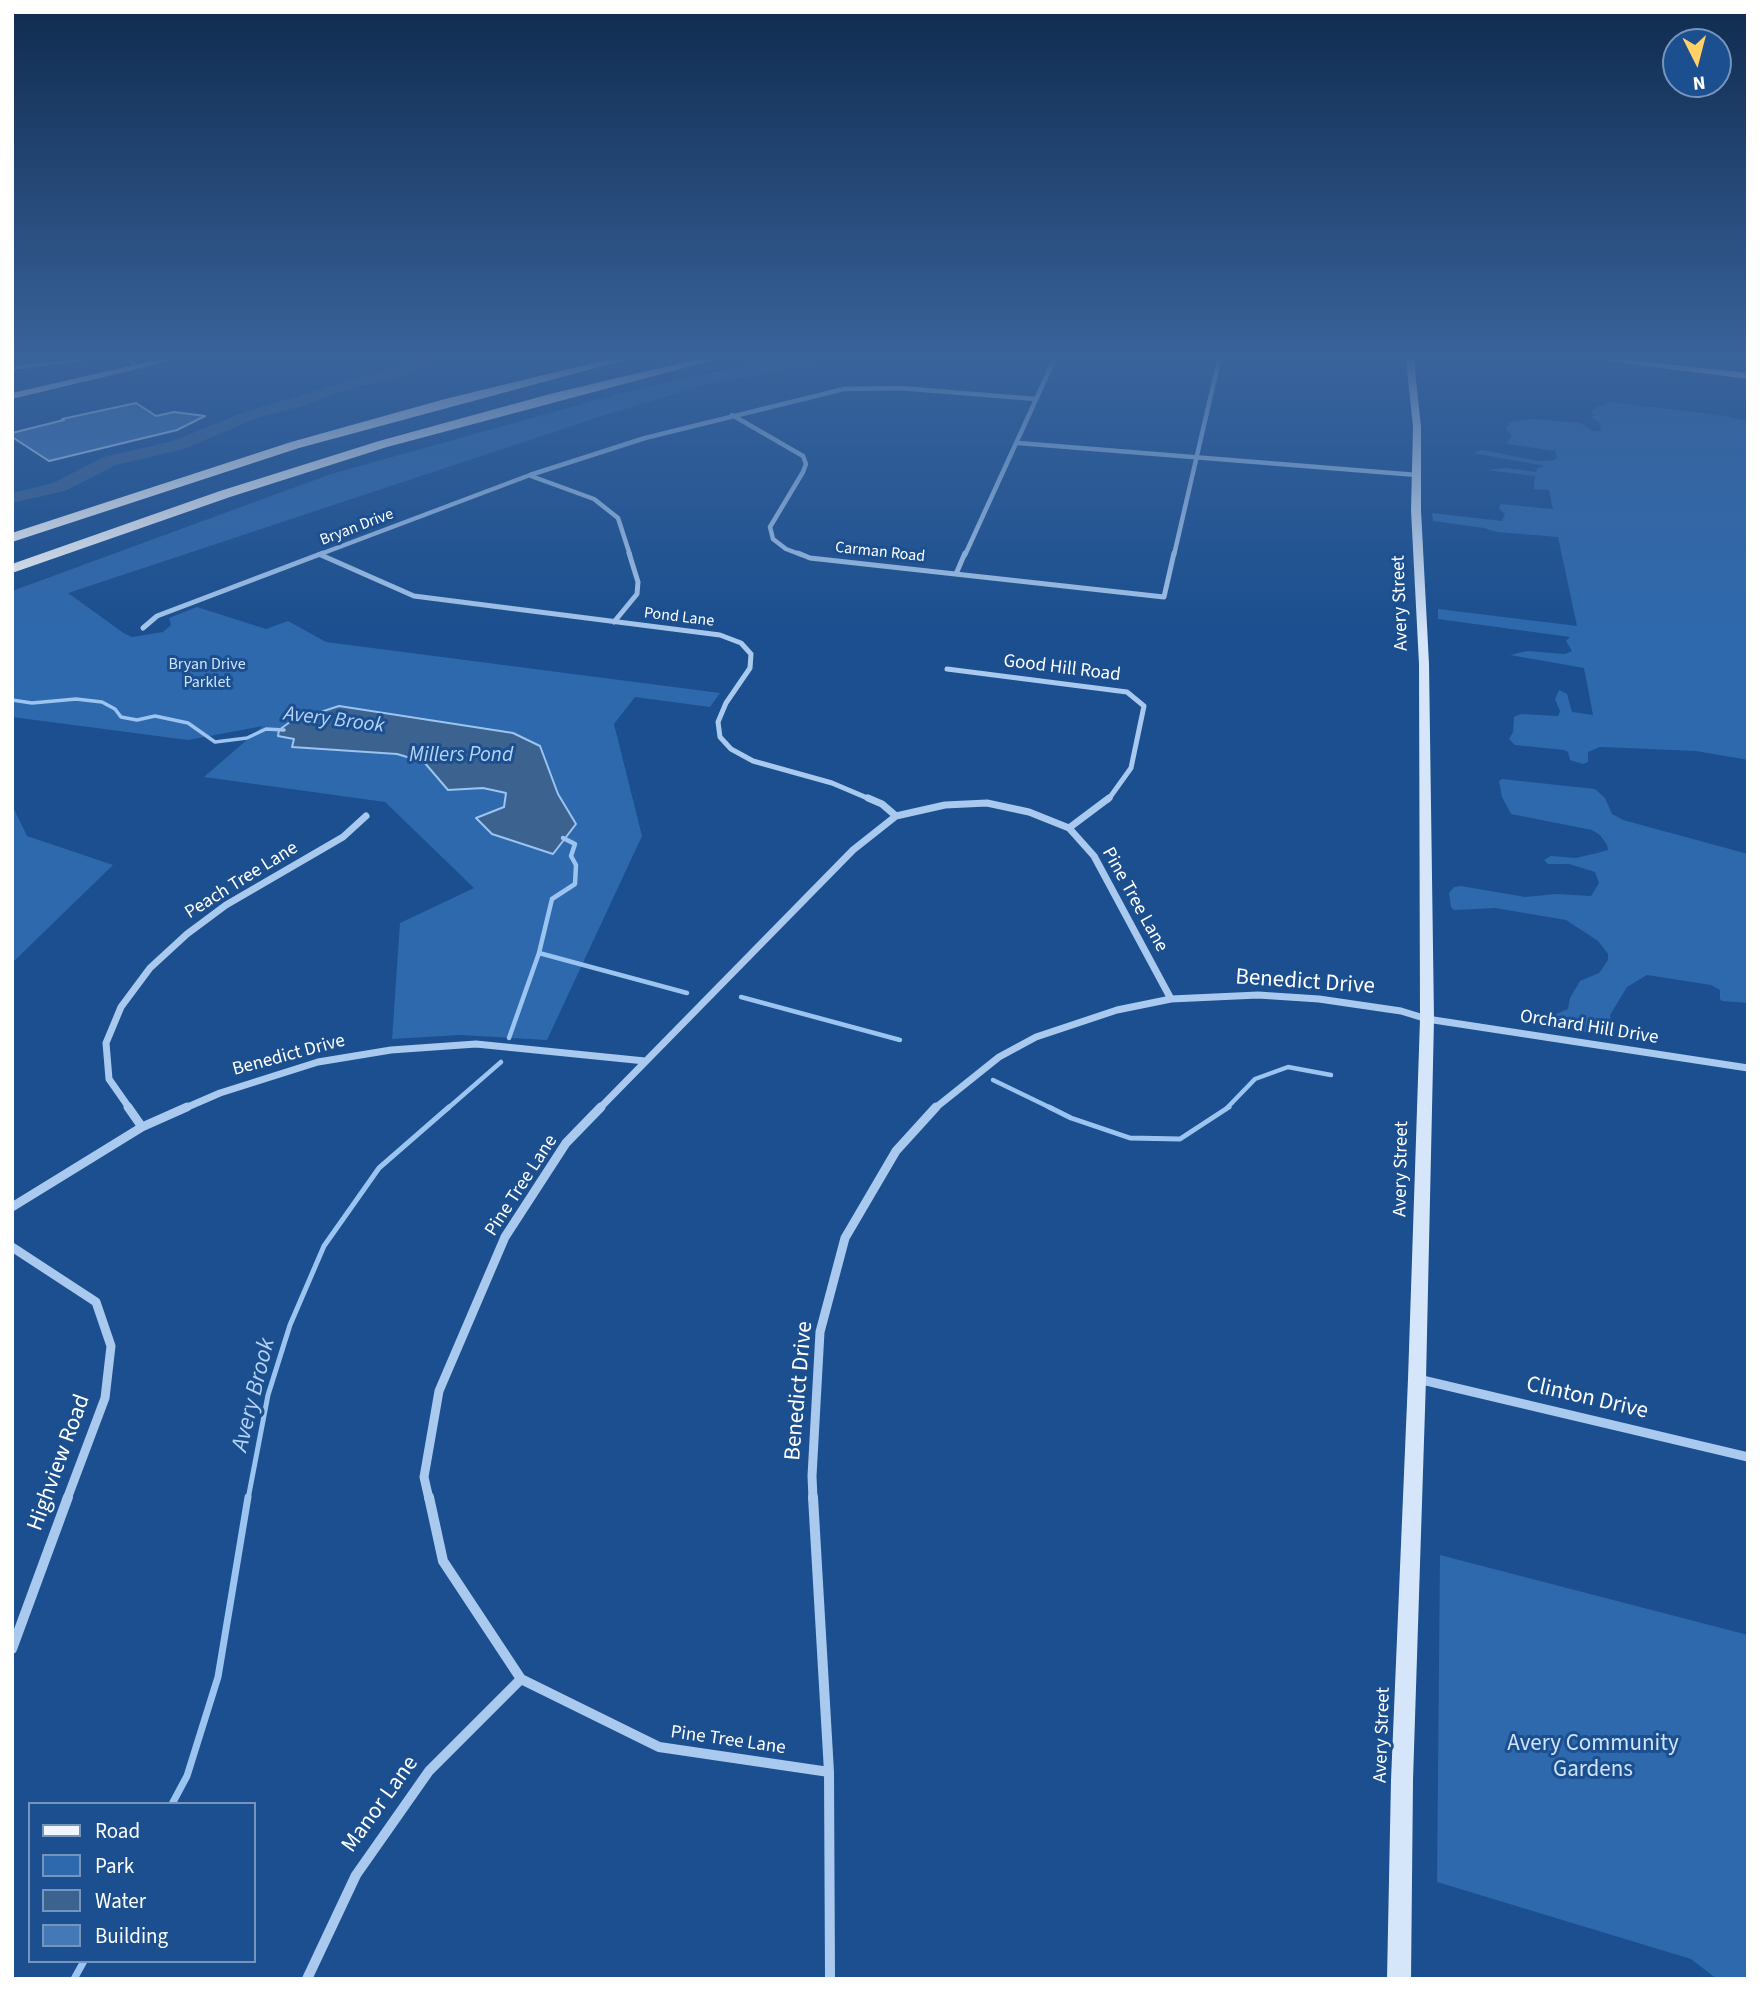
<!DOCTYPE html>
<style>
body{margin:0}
#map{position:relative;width:1760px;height:1991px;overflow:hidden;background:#1b4f8f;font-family:"Source Sans 3",sans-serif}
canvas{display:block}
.frame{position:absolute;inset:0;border:14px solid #fff;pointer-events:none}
.legend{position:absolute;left:28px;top:1802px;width:228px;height:161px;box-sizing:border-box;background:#1b4f8f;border:2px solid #7695bc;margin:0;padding:9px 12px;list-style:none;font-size:21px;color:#fff}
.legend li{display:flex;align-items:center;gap:14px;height:35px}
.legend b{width:35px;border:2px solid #7695bc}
.north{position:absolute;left:1662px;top:28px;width:70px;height:70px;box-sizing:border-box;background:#1b4f8f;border:2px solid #7695bc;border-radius:50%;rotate:174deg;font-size:19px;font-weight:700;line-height:28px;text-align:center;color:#fff}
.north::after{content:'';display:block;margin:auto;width:24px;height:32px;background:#ffd166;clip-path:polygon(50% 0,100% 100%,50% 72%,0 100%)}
</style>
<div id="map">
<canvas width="1760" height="1991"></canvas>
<div class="frame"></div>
<ul class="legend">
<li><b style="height:9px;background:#f0f6ff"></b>Road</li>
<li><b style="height:19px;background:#2e69ad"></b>Park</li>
<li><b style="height:19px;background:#3c6290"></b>Water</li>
<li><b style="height:19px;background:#4478b7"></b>Building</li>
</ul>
<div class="north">N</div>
</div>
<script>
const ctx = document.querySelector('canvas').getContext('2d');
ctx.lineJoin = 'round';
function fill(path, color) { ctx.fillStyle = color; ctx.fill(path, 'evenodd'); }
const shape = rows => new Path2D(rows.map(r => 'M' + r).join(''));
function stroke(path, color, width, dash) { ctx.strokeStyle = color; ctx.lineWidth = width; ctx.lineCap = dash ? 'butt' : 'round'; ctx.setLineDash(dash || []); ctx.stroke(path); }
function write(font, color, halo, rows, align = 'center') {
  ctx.font = font + ' "Source Sans 3",sans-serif'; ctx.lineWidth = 6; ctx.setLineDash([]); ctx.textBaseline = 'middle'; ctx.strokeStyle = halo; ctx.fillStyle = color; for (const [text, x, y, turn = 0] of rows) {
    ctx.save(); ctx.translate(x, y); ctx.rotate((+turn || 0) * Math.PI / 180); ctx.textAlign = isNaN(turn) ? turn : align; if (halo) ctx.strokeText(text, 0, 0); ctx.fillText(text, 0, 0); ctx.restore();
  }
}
fill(shape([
 [774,360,833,360,701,386,605,415,68,593,125,634,132,637,163,632,171,625,169,618,197,607,266,629,288,621,326,642,720,693,710,707,635,697,614,724,642,836,547,1040,460,1035,392,1039,400,923,474,888,385,802,204,777,263,726,188,740,12,717,12,591,331,474,636,389],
 [1610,402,1720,415,1748,421,1748,760,1696,751,1600,747,1588,752,1588,762,1583,764,1570,760,1568,752,1564,750,1515,745,1509,739,1513,732,1514,717,1521,714,1558,716,1560,711,1555,699,1559,690,1567,694,1572,712,1593,715,1584,668,1510,655,1527,651,1565,654,1572,651,1566,641,1570,637,1438,619,1438,609,1577,626,1558,537,1497,532,1484,528,1433,521,1432,513,1502,521,1505,514,1499,509,1500,504,1553,509,1549,490,1534,489,1535,476,1487,470,1505,468,1536,472,1537,468,1545,466,1473,453,1482,450,1538,461,1555,460,1557,457,1555,451,1507,444,1512,435,1506,430,1510,422,1533,419,1580,423,1593,431,1601,431,1599,422,1591,418,1594,415,1591,410],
 [1502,779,1595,789,1605,798,1612,814,1623,820,1748,854,1748,1003,1722,1001,1720,999,1720,990,1711,985,1647,975,1627,987,1610,1015,1612,1028,1610,1033,1581,1032,1556,1020,1556,1014,1568,1009,1570,998,1580,981,1599,973,1608,960,1608,954,1598,941,1566,920,1495,908,1454,910,1451,907,1449,893,1454,887,1461,886,1525,897,1556,894,1591,896,1599,883,1595,872,1569,864,1548,864,1544,860,1551,856,1576,858,1601,852,1608,850,1607,845,1600,835,1592,830,1511,814,1502,797,1499,781],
 [12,805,27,836,113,865,12,963],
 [1440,1555,1748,1635,1748,1979,1717,1979,1691,1959,1437,1882]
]), '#2e69ad');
const water = shape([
 [339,706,513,733,540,746,558,794,576,824,553,854,492,834,476,818,504,807,506,793,483,788,448,790,424,762,397,754,292,747,294,739,278,736,279,730,290,722,339,706]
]);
fill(water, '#3c6290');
stroke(water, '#9cc4f0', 2);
stroke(shape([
 [12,700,32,703,76,699,102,702,115,709,121,717,137,720,155,716,188,723,215,742,247,738,266,729,284,730]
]), '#9cc4f0', 3.5);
stroke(shape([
 [539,953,687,993],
 [741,997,900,1040],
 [509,1038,539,953,552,899,575,884,576,865,571,856,575,844,563,838],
 [993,1080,1053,1109],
 [447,1109,501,1062],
 [1226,1109,1255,1079,1288,1067,1331,1075]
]), '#9cc4f0', 4.5);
stroke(shape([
 [1049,1107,1071,1118,1130,1138,1180,1139,1229,1107],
 [248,1499,268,1395,290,1325,324,1246,379,1168,449,1107]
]), '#9cc4f0', 5);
stroke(shape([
 [172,1804,187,1776,218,1677,248,1497],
 [74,1979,84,1961]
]), '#9cc4f0', 7);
fill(shape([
 [419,360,442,360,408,374,338,392,300,407,254,419,184,449,116,465,65,491,12,503,12,493,53,483,104,457,173,441,242,413,419,360]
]), '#3c6290');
const building = shape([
 [136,403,156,416,174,412,205,416,177,430,49,461,12,437,12,433,64,420,62,419,136,403]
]);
fill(building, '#4478b7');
stroke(building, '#cfe3fa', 2);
stroke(shape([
 [732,415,803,456,806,464,803,472,770,527,773,539,786,549,802,555],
 [1018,443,1417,475],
 [531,476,594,499,618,518,630,555],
 [318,555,530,475,645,438,844,389,899,388,1036,399],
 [965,555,1054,360],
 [1174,555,1219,360]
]), '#a9c9ee', 4.5);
stroke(shape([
 [798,553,810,558,1164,597,1174,553],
 [321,555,414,596,720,635,741,643,751,654,750,668,726,703,718,722,720,737,731,749,753,761,832,783,872,800],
 [956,574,965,553],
 [614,622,637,594,638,582,629,553],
 [143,628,157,616,323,553],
 [947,669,1127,692,1144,706,1131,768,1108,800]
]), '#a9c9ee', 5);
stroke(shape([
 [868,798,882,804,896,816],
 [1069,828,1109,798],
 [130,1109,109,1079,106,1043,121,1007,150,968,187,934,226,905,343,837,366,816],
 [183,1109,220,1093,318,1062,391,1050,476,1044,645,1061],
 [599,1109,853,850,896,816,945,805,987,803,1029,812,1069,828,1094,856,1171,999],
 [934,1109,999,1057,1036,1037,1117,1010,1171,999,1258,995,1319,999,1401,1011,1427,1019,1748,1068]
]), '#a9c9ee', 7);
stroke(shape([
 [128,1107,142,1127],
 [12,1207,142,1127,187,1107],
 [12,1247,96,1302,111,1346,105,1398,67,1499],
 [1418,1379,1748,1457],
 [429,1499,424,1477,439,1391,505,1237,566,1143,601,1107],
 [813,1499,812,1476,820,1332,845,1238,896,1151,936,1107]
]), '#a9c9ee', 9);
stroke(shape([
 [429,1497,443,1561,521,1679,659,1747,829,1772],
 [813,1497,829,1772,830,1979],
 [12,1649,68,1497],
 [307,1979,356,1875,429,1771,521,1679]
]), '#a9c9ee', 10);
fill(shape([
 [68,360,94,360,12,370,12,366,68,360],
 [126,360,133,360,139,368,134,369,126,360]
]), '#a9c9ee');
fill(shape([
 [1406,360,1414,360,1421,427,1421,510,1429,664,1434,1019,1426,1379,1413,1780,1411,1979,1387,1979,1391,1780,1408,1379,1420,1019,1419,664,1411,510,1413,427,1406,360]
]), '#d6e6fa');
fill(shape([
 [156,360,174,360,12,399,12,393,156,360],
 [1598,360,1631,360,1748,373,1748,379,1598,360]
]), '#f0f6ff');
fill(shape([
 [605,360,625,360,299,448,12,542,12,533,291,442,445,399,605,360],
 [693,360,714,360,387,447,230,497,12,573,12,564,220,491,379,441,550,394,693,360]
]), '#fff');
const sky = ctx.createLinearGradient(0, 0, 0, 639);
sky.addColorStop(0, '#0f2b4f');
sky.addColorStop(0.56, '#39639b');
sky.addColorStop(1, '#39639b00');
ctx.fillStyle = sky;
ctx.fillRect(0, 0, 1760, 639);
write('16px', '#fff', '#1b4f8f', [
 ["Bryan Drive",357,528,-21],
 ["Carman Road",880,553,6],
 ["Pond Lane",679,618,7]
]);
write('16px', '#cfe3fa', '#1b4f8f', [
 ["Bryan Drive",207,665],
 ["Parklet",207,683]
]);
write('19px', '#fff', '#1b4f8f', [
 ["Avery Street",1401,603,-92],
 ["Good Hill Road",1062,669,7],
 ["Peach Tree Lane",242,881,-32],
 ["Pine Tree Lane",1134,900,61],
 ["Orchard Hill Drive",1589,1028,9],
 ["Benedict Drive",289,1056,-15],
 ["Avery Street",1402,1169,-89],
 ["Pine Tree Lane",522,1186,-57],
 ["Avery Street",1383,1735,-88],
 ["Pine Tree Lane",728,1741,8]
]);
write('italic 21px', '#b5d3f5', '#1b4f8f', [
 ["Avery Brook",334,721,7],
 ["Millers Pond",461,756]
]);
write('23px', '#fff', '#1b4f8f', [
 ["Benedict Drive",1305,983,4],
 ["Benedict Drive",800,1391,-85],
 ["Clinton Drive",1587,1399,13],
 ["Highview Road",60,1463,-70],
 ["Manor Lane",381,1805,-54]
]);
write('23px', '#cfe3fa', '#1b4f8f', [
 ["Avery Community",1593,1745],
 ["Gardens",1593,1771]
]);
write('italic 24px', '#b5d3f5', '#1b4f8f', [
 ["Avery Brook",255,1395,-76]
]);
</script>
